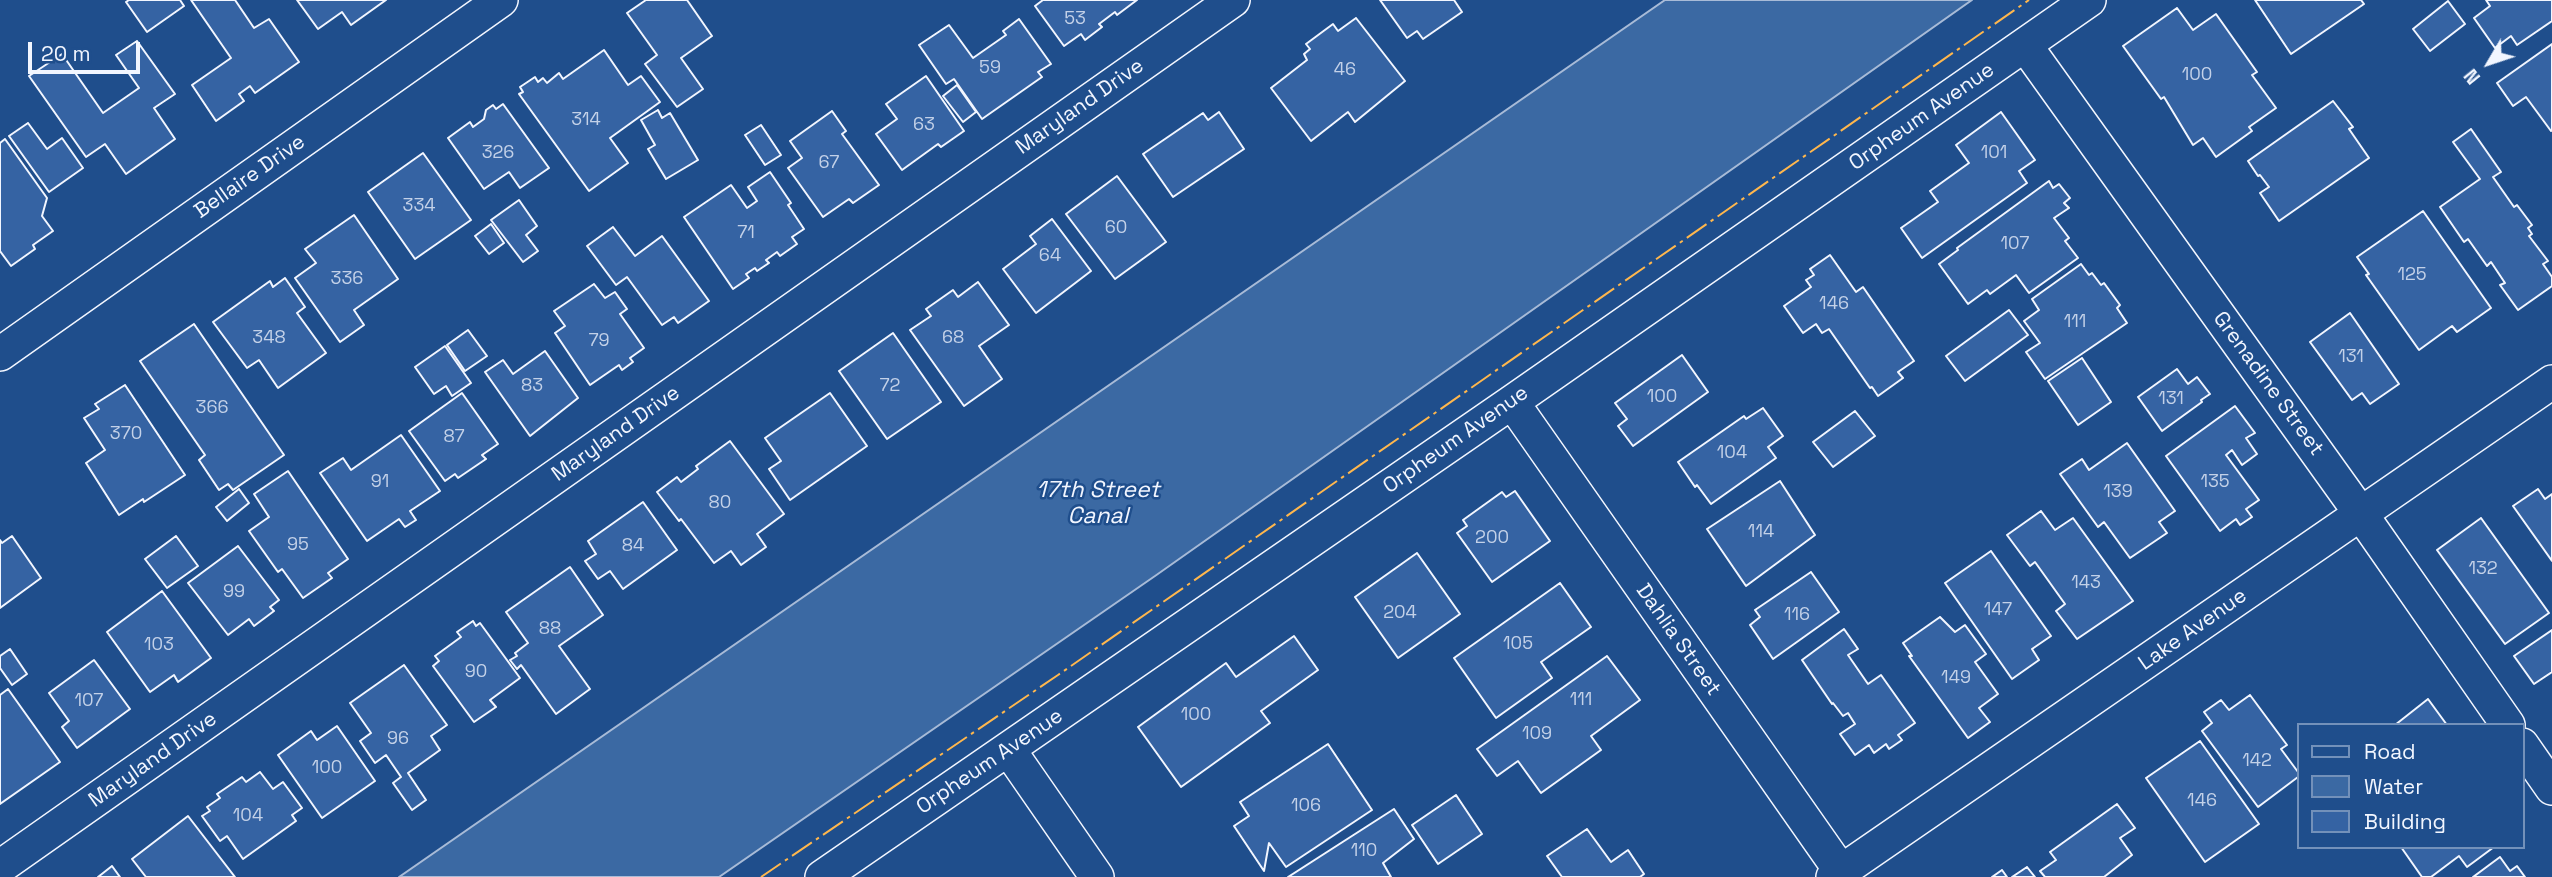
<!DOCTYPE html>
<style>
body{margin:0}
#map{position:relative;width:2552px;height:877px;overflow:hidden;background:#1f4e8c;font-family:"Space Grotesk",sans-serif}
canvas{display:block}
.legend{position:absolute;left:2297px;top:723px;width:228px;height:126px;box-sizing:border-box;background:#1f4e8c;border:2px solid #7391ba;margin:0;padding:9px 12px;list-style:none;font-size:21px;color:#f2f6ff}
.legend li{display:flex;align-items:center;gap:14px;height:35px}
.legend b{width:35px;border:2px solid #7391ba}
.north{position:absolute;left:2454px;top:28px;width:70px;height:70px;-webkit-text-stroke:5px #1f4e8c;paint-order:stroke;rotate:231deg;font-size:19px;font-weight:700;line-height:28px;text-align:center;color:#f2f6ff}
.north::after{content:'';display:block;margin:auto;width:24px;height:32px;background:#f2f6ff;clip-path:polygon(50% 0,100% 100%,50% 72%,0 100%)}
.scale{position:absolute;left:28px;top:42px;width:112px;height:32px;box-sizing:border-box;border:4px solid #f2f6ff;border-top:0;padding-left:9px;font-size:21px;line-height:24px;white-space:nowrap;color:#f2f6ff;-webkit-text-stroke:5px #1f4e8c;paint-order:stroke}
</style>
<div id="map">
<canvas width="2552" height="877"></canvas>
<ul class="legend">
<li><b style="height:9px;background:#1f4e8c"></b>Road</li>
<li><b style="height:19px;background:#3b69a3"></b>Water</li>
<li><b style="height:19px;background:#3563a3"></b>Building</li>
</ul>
<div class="north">N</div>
<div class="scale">20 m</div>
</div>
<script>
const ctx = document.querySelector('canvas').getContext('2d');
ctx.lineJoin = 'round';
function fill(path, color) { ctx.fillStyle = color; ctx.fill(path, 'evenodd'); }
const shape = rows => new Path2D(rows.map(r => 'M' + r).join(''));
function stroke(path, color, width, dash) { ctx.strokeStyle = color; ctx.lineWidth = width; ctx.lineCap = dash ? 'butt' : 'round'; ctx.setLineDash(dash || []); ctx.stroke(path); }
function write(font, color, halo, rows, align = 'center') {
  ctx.font = font + ' "Space Grotesk",sans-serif'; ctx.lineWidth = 5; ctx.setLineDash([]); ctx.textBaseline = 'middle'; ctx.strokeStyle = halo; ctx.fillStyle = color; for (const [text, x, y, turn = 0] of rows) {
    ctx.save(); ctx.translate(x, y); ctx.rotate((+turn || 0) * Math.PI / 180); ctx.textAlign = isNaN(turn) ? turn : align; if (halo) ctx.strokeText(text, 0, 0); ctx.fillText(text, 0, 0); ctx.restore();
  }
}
const water = shape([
 [1665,0,1972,0,1155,576,719,877,399,877,1665,0]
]);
fill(water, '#3b69a3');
stroke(water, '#a8bbd7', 2);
const building = shape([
 [129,0,180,0,184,6,147,32,126,2,129,0],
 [191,0,235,0,254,28,269,19,299,62,255,93,250,86,239,94,244,101,216,121,192,85,231,58,191,0],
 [297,0,386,0,351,25,342,12,318,29,297,0],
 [646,0,687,0,712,36,681,58,703,89,677,107,645,64,657,55,627,13,646,0],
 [1043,0,1137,0,1117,15,1115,12,1099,24,1102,27,1085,40,1081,34,1064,46,1035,6,1043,0],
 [1380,0,1454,0,1462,12,1423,39,1417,31,1407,38,1380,0],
 [2255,0,2361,0,2364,4,2291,54,2255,0],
 [2486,0,2552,0,2552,21,2517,45,2511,36,2495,48,2474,18,2490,6,2486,0],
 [2448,1,2465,24,2430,51,2413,29,2448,1],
 [2177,8,2193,30,2216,14,2257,72,2252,75,2276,108,2249,127,2252,131,2216,157,2203,138,2193,145,2164,97,2161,99,2123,46,2177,8],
 [1356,18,1405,81,1355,122,1348,112,1311,141,1271,88,1307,60,1304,54,1310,49,1306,44,1333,24,1338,31,1356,18],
 [1019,19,1051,64,1038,72,1042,77,982,119,954,79,946,84,919,45,949,25,973,58,1006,35,1003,31,1019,19],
 [137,41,175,94,154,108,175,139,126,174,105,144,86,157,29,76,62,54,103,113,139,88,116,55,137,41],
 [2552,44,2552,130,2551,131,2526,97,2513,106,2497,83,2552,44],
 [604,50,628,85,641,76,660,102,610,138,628,163,589,191,519,94,523,92,520,87,535,77,538,82,543,78,547,83,559,73,563,79,604,50],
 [926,76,964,131,941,147,938,144,902,170,876,134,897,119,886,104,926,76],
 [957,85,976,112,963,122,943,96,957,85],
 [2333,101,2353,127,2349,129,2369,158,2279,221,2260,193,2269,187,2260,175,2258,176,2248,161,2333,101],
 [503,104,549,168,520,188,509,172,484,189,448,138,470,122,473,127,484,119,486,110,493,105,496,109,503,104],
 [658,110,662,118,670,113,698,160,666,179,648,149,655,145,641,120,658,110],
 [832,111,846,131,842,134,879,185,853,203,849,199,823,217,788,168,802,158,790,141,832,111],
 [1219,112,1244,149,1173,197,1143,154,1203,113,1208,120,1219,112],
 [2001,112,2035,160,2019,171,2027,183,1922,258,1901,228,1938,202,1930,191,1969,163,1956,145,2001,112],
 [28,123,47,149,62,138,83,168,49,192,9,136,28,123],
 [761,125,781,155,765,165,745,135,761,125],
 [2471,129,2501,172,2493,177,2514,207,2517,205,2532,225,2528,228,2532,234,2529,236,2548,261,2543,264,2552,277,2552,286,2518,310,2500,285,2505,283,2491,262,2487,266,2468,239,2464,242,2440,207,2480,179,2453,142,2471,129],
 [5,139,47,198,42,216,53,231,33,245,35,249,11,266,0,251,0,143,5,139],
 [423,153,471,220,415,259,368,192,423,153],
 [770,172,791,203,788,205,804,229,792,237,797,244,780,256,777,252,766,260,769,263,757,271,755,268,746,274,749,278,733,289,684,217,731,185,747,208,757,201,748,187,770,172],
 [1117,176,1166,242,1115,279,1066,214,1117,176],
 [2049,181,2053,188,2059,184,2070,198,2064,203,2069,208,2054,218,2069,238,2065,241,2078,258,2029,293,2016,275,1990,294,1987,290,1968,304,1939,264,1958,250,1957,248,2049,181],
 [519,200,537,226,526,235,538,251,523,262,491,220,519,200],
 [2423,211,2491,308,2457,332,2452,326,2419,350,2366,275,2369,274,2357,257,2423,211],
 [354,215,398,279,354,310,364,325,340,342,295,278,316,263,305,249,354,215],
 [1052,219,1091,271,1036,313,1003,269,1036,244,1030,236,1052,219],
 [491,224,504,243,489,254,475,236,491,224],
 [613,227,635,256,662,236,709,301,678,323,674,317,662,325,627,277,616,285,587,246,613,227],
 [1830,255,1856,292,1863,287,1914,361,1898,372,1903,378,1878,396,1872,387,1870,388,1829,329,1822,333,1816,324,1803,333,1784,306,1811,287,1806,280,1814,275,1810,269,1830,255],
 [2081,264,2089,275,2092,273,2101,285,2104,283,2120,305,2117,308,2127,323,2045,379,2026,352,2040,343,2024,321,2039,310,2032,299,2081,264],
 [285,278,305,307,297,313,326,353,278,388,259,360,247,368,213,322,270,281,273,287,285,278],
 [978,282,1009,325,979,346,1002,379,964,406,910,330,931,316,926,309,953,290,958,297,978,282],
 [594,284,605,298,615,292,627,309,620,314,644,348,630,358,633,362,622,370,619,365,590,385,555,333,565,326,554,311,594,284],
 [2009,310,2028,335,1965,381,1946,356,2009,310],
 [2350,313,2399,384,2370,404,2362,393,2352,400,2310,342,2350,313],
 [194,324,284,455,233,490,228,484,219,490,199,460,205,455,140,361,194,324],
 [468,330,487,356,465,371,447,345,468,330],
 [893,333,941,402,887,439,839,371,893,333],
 [445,346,471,383,452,396,446,386,434,394,415,367,445,346],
 [545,351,578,398,530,436,485,372,503,360,513,374,545,351],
 [1682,355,1708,392,1633,446,1618,426,1627,419,1615,403,1682,355],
 [2082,358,2111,402,2078,425,2048,381,2082,358],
 [2177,369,2188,384,2197,377,2210,394,2201,400,2202,402,2162,431,2138,397,2177,369],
 [125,385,185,475,144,502,143,499,119,515,86,463,105,450,84,418,99,409,95,404,125,385],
 [462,393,498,444,482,455,486,459,458,478,455,474,445,481,409,431,462,393],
 [830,393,867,446,790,500,769,469,781,461,765,438,830,393],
 [2235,406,2255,433,2246,438,2257,454,2242,465,2232,450,2226,455,2259,500,2246,509,2252,517,2240,525,2236,519,2220,531,2166,456,2235,406],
 [1763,408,1783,436,1768,447,1776,458,1711,504,1697,485,1695,487,1678,462,1744,416,1746,419,1763,408],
 [1855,411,1875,436,1833,467,1813,442,1855,411],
 [401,435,440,491,410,511,416,520,405,527,399,519,367,541,320,473,343,458,351,470,401,435],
 [730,441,784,514,757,534,766,547,741,565,731,551,714,563,681,519,679,521,657,492,677,477,681,482,698,469,696,466,730,441],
 [2127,443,2175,511,2159,522,2167,533,2130,558,2104,522,2098,527,2060,474,2082,459,2089,470,2127,443],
 [288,471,348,559,328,573,332,578,303,598,282,569,278,572,249,531,269,517,254,494,288,471],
 [1780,481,1815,535,1746,586,1707,529,1780,481],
 [239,489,249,503,227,521,216,507,239,489],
 [2538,489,2545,499,2552,494,2552,561,2513,506,2538,489],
 [1515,491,1550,541,1492,582,1457,533,1467,526,1463,520,1502,492,1506,497,1515,491],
 [643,502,677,550,623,589,610,571,598,579,585,561,596,554,588,541,643,502],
 [2041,511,2055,530,2073,518,2133,601,2077,639,2056,611,2065,604,2035,562,2030,566,2007,535,2041,511],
 [2481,518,2549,613,2505,644,2437,550,2481,518],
 [12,536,41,578,0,608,0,540,2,543,12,536],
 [176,536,198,566,167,588,145,559,176,536],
 [238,546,279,600,270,607,274,611,254,626,249,619,228,635,188,583,238,546],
 [1991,551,2051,636,2032,649,2039,660,2012,679,1945,583,1991,551],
 [1417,553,1460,614,1398,658,1355,597,1417,553],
 [570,567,603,615,559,646,590,689,556,714,521,665,517,669,510,660,517,656,515,653,528,643,506,612,570,567],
 [1811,572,1839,612,1773,659,1750,625,1760,617,1755,610,1811,572],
 [1560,583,1591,627,1541,662,1552,678,1496,718,1454,658,1560,583],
 [162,591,211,658,178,682,174,675,150,692,107,632,162,591],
 [1940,617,1955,632,1965,625,1986,654,1975,662,1998,694,1979,708,1990,722,1968,738,1909,656,1912,656,1903,643,1940,617],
 [473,621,476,626,480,623,520,678,490,700,496,707,474,722,433,666,439,661,435,656,461,637,457,632,473,621],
 [1844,629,1858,649,1848,655,1868,684,1881,675,1915,723,1898,735,1902,740,1889,749,1886,744,1874,753,1869,745,1855,755,1840,734,1855,724,1848,713,1843,716,1833,703,1832,704,1802,660,1844,629],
 [2552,630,2552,672,2534,684,2514,656,2552,630],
 [1294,636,1318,670,1261,711,1270,723,1181,787,1138,727,1226,663,1236,677,1294,636],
 [10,649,27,674,12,685,0,668,0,656,10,649],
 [1607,656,1640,700,1591,736,1601,750,1541,793,1518,761,1497,776,1477,749,1607,656],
 [94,660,130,709,77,748,62,727,69,721,49,693,94,660],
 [404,665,447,725,431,736,440,750,408,773,426,800,412,810,393,783,401,777,386,755,375,763,360,741,371,733,350,703,404,665],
 [8,689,60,762,0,804,0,695,8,689],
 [2250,695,2287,745,2281,749,2298,772,2298,777,2258,807,2202,731,2212,723,2204,712,2221,700,2229,710,2250,695],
 [2428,699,2447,725,2395,725,2428,699],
 [337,726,375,781,322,818,278,755,311,731,317,740,337,726],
 [2200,741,2259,824,2205,862,2146,778,2200,741],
 [1328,744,1372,810,1286,867,1269,843,1264,871,1234,826,1249,816,1240,802,1328,744],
 [260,772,273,789,283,782,302,808,292,815,296,821,243,859,227,836,220,841,202,816,210,811,207,807,220,798,217,794,242,777,246,782,260,772],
 [1456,795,1482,834,1438,864,1412,825,1456,795],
 [2117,804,2135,828,2120,838,2132,855,2104,877,2045,877,2040,871,2056,860,2050,852,2117,804],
 [1394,809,1414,839,1383,863,1391,877,1288,877,1394,809],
 [188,816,235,877,146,877,132,859,188,816],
 [1587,829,1611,862,1628,850,1644,874,1640,877,1562,877,1547,856,1587,829],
 [2401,847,2494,847,2467,867,2459,856,2431,877,2422,877,2401,847],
 [2500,857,2510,871,2517,866,2525,877,2473,877,2500,857],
 [112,866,120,877,98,877,112,866],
 [2027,867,2035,877,2012,877,2027,867],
 [2002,870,2007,877,1992,877,2002,870]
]);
fill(building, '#3563a3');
stroke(building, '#f2f6ff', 2);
const minor = shape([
 [2025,45,2361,514,2508,725],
 [0,354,501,0],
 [1512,402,1845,877],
 [2522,745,2552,788],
 [1009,750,1097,877],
 [0,867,1233,0],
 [822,877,1512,402,2089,0],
 [1833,877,2552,382]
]);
stroke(minor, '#f2f6ff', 36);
stroke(minor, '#1f4e8c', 33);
stroke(shape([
 [761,877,1058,675,2029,0]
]), '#ffb74d', 2, [24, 5, 3.5, 5]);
write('18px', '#c3d1e8', null, [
 ["53",1075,19],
 ["59",990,68],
 ["46",1345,70],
 ["100",2197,75],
 ["314",586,120],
 ["63",924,125],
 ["326",498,153],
 ["101",1994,153],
 ["67",829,163],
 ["334",419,206],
 ["60",1116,228],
 ["71",746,233],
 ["107",2015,244],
 ["64",1050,256],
 ["125",2412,275],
 ["336",347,279],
 ["146",1834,304],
 ["111",2075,322],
 ["348",269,338],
 ["68",953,338],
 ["79",599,341],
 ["131",2351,357],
 ["83",532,386],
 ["72",890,386],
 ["100",1662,397],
 ["131",2171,399],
 ["366",212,408],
 ["370",126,434],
 ["87",454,437],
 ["104",1732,453],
 ["91",380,482],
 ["135",2215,482],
 ["139",2118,492],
 ["80",720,503],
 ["114",1761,532],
 ["200",1492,538],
 ["95",298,545],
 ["84",633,546],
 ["132",2483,569],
 ["143",2086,583],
 ["99",234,592],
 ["147",1998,610],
 ["204",1400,613],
 ["116",1797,615],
 ["88",550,629],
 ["105",1518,644],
 ["103",159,645],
 ["90",476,672],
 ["149",1956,678],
 ["111",1581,700],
 ["107",89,701],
 ["100",1196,715],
 ["109",1537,734],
 ["96",398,739],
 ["142",2257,761],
 ["100",327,768],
 ["146",2202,801],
 ["106",1306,806],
 ["104",248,816],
 ["110",1364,851]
]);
write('21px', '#f2f6ff', '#1f4e8c', [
 ["Maryland Drive",1080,107,-35],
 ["Orpheum Avenue",1922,117,-35],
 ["Bellaire Drive",250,177,-35],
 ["Grenadine Street",2268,384,54],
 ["Maryland Drive",616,434,-35],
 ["Orpheum Avenue",1456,440,-35],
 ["Lake Avenue",2193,630,-35],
 ["Dahlia Street",1678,640,55],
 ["Maryland Drive",153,760,-35],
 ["Orpheum Avenue",990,762,-34]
]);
write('italic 23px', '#f2f6ff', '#1f4e8c', [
 ["17th Street",1098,491],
 ["Canal",1098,517]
]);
</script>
